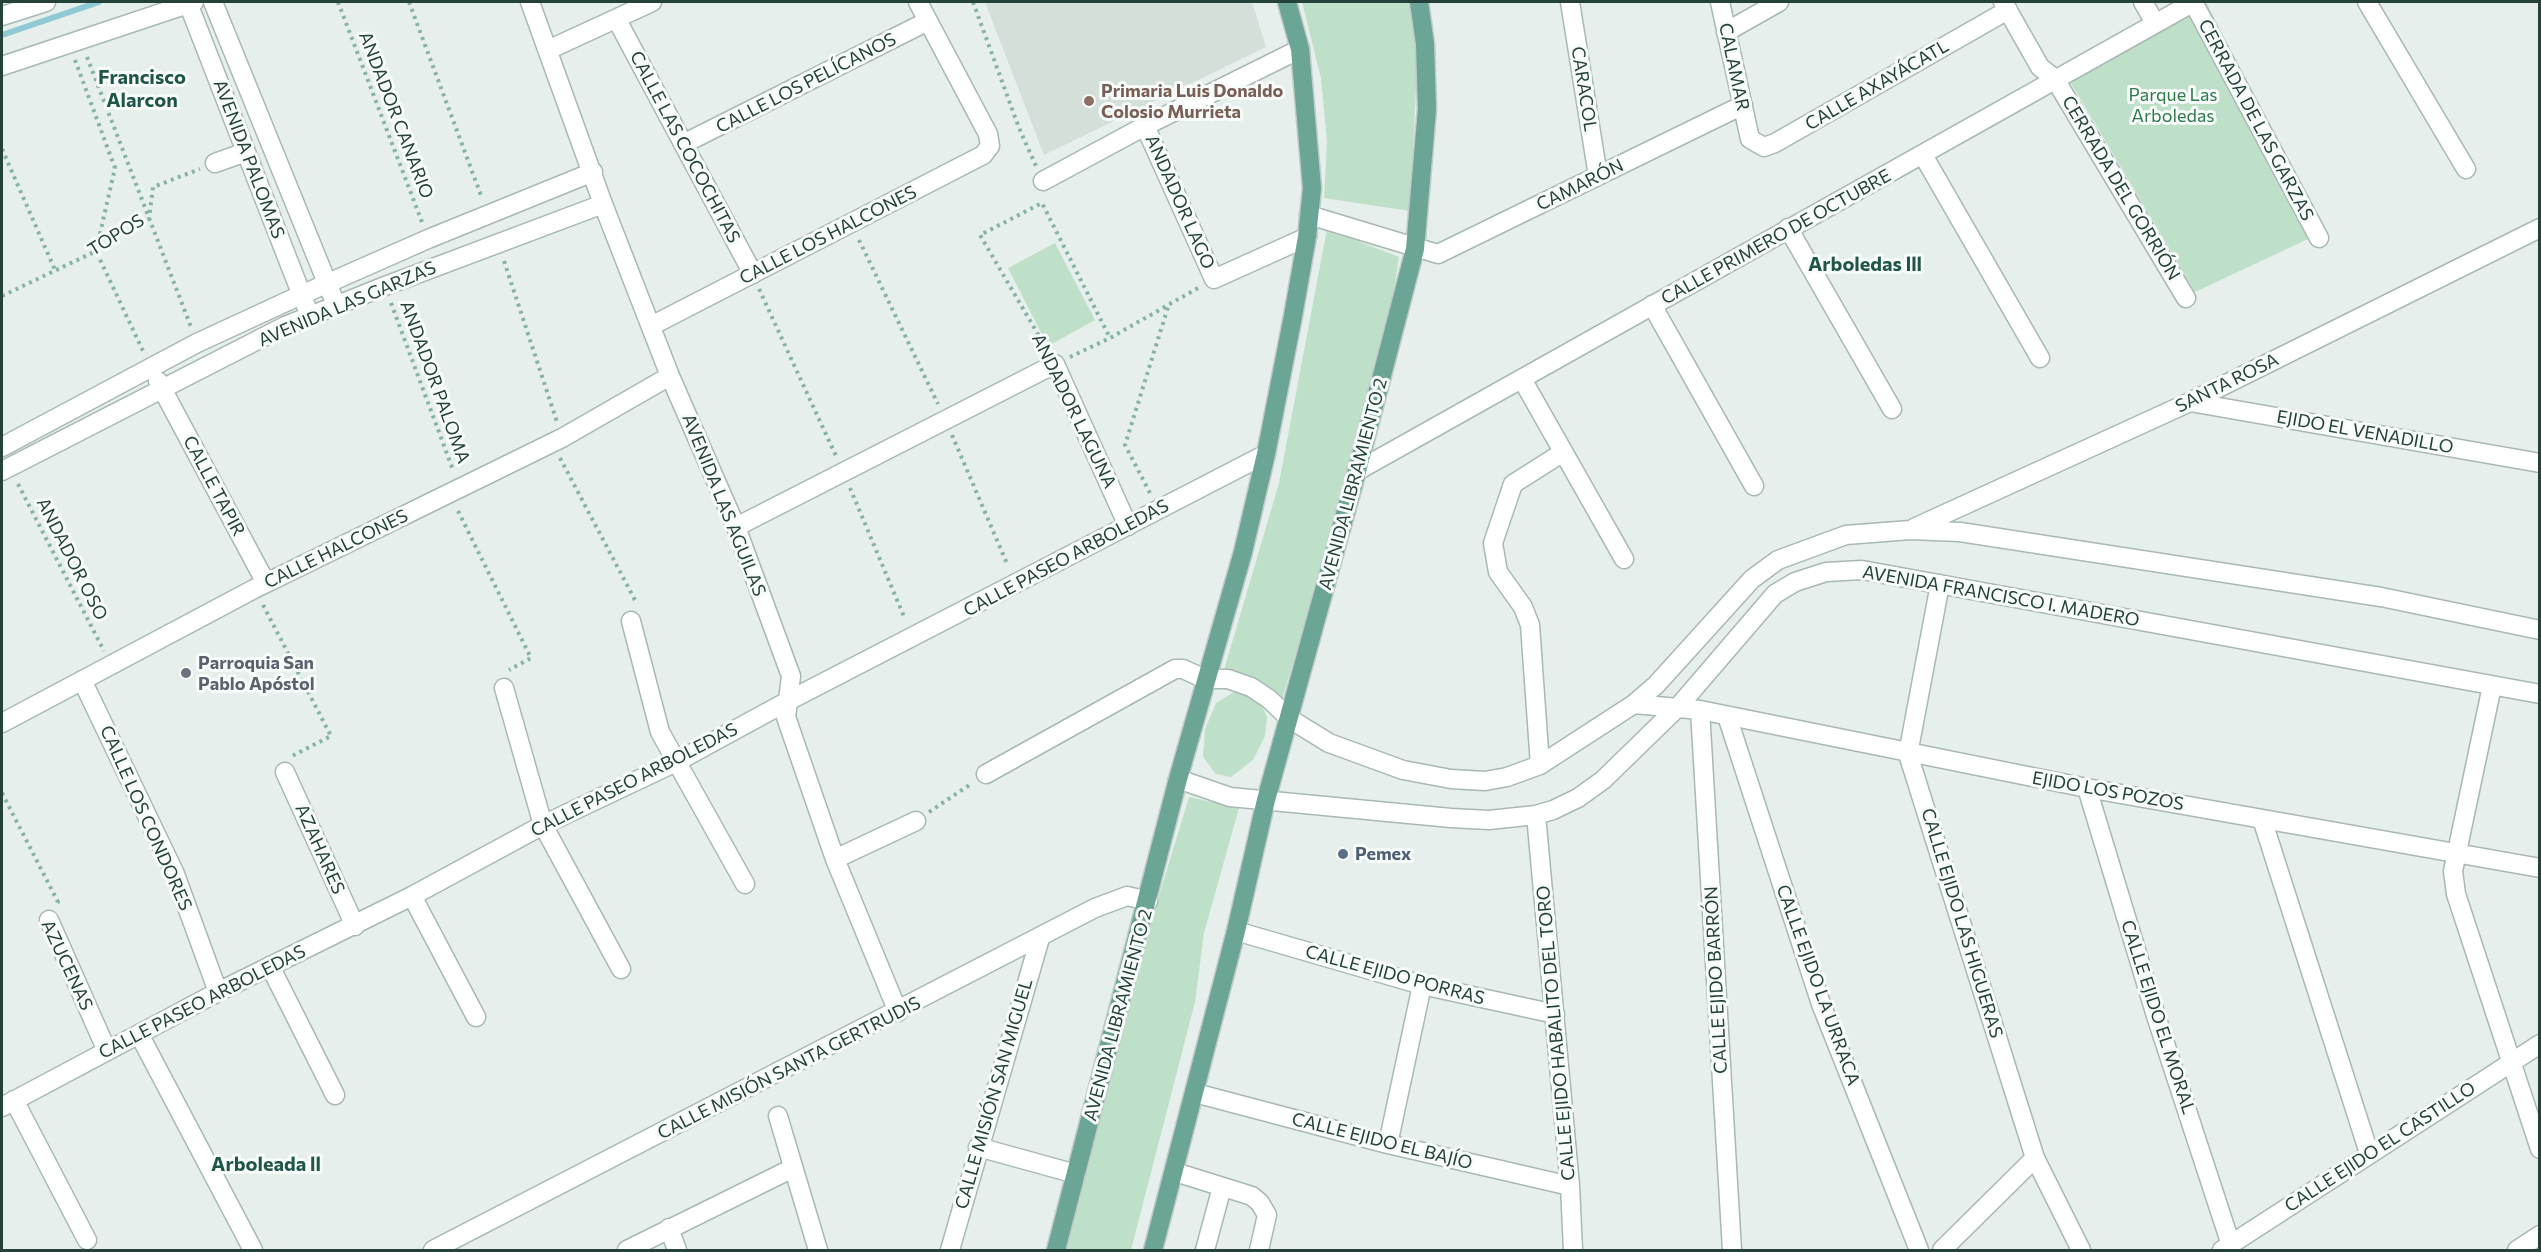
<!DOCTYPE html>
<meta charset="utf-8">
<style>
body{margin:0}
#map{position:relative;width:2541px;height:1252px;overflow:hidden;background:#e6efeb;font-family:Commissioner,sans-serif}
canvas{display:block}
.frame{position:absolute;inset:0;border:3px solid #24423a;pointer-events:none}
</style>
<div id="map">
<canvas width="2541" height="1252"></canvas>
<div class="frame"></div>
</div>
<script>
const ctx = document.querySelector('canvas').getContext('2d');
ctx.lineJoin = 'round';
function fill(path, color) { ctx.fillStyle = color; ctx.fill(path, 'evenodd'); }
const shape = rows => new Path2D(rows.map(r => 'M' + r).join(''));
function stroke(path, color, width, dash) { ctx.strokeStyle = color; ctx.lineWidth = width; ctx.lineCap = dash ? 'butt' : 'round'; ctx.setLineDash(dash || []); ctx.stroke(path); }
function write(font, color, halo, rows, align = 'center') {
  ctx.font = font + ' Commissioner,sans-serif'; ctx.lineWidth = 6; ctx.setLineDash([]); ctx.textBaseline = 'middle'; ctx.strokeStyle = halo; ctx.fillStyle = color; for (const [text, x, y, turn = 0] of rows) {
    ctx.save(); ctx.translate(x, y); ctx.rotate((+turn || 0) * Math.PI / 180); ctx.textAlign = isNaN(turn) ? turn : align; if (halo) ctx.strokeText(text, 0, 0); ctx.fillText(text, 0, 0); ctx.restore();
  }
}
fill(shape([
 [985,2,1252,2,1266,47,1044,155]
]), '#d4dfda');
fill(shape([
 [1302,2,1410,2,1418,50,1410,211,1324,198,1327,142,1321,78],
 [2194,2,2206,2,2323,232,2195,292,2065,73],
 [1327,229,1399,257,1379,385,1281,702,1224,670,1279,483],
 [1055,243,1095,320,1048,346,1008,268],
 [1234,692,1251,694,1260,702,1267,717,1265,736,1253,760,1231,777,1216,774,1203,757,1205,729,1216,703],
 [1189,797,1239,808,1204,933,1195,1002,1131,1250,1060,1250,1144,945]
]), '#bfe0c8');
stroke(shape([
 [2,35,99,2]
]), '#8ec9d4', 6);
const minor = shape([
 [213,2,332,295],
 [530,2,603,204,670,376,736,527,791,676,786,717,835,859,898,1012],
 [1570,2,1598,176],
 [1720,2,1750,139,1764,147,1775,143,2008,10],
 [2003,2,2040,67,2055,79,2186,298],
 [2143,2,2155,23],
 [2193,2,2319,238],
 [2367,2,2466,169],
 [188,3,306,306],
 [2,16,46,2],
 [617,20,753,274],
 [1726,32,1779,2],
 [548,50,652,2],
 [2,66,194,2],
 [1145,126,1214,279,1307,237],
 [683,144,928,21],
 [1923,155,2040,358],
 [215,163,246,152],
 [1043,181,1145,126,1300,49],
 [1309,215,1438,254,1743,105],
 [1788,228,1892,409],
 [1652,305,1754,486],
 [651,326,983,155,990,146,988,134,918,2],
 [1522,379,1624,559],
 [158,381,266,583],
 [2190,402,2540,463],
 [2,447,197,343,301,295,428,239,593,172],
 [2,471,285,326,385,286,603,204],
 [1357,471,2194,2],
 [736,527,1055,364,1128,526],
 [1914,528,2190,402,2540,228],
 [1940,584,1908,754,2035,1158,2081,1250],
 [631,621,660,732,745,884],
 [82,680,175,874,218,992],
 [2492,686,2453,871,2456,894,2540,1149],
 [504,688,543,825,621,969],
 [1634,704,1700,710,2087,788,2540,868],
 [1700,710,1732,1250],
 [1727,716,1821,1004,1919,1250],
 [2,723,254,589,562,438,670,376],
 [1540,765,1530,625,1523,607,1498,572,1493,543,1513,484,1562,453],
 [285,772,355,926],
 [986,774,1175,669,1183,669,1205,679,1228,679,1251,687,1269,699,1290,719,1329,743,1403,770,1451,779,1485,781,1507,777,1540,765,1634,704,1656,685,1752,579,1778,560,1846,535,1910,530,1960,532,2381,597,2540,630],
 [1178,779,1230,797,1451,818,1489,820,1536,815,1553,810,1578,798,1603,780,1678,707,1775,594,1795,582,1826,572,1862,570,2540,694],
 [2087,788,2156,1016,2231,1245],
 [1536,815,1570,1186,1573,1250],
 [2262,819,2369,1153],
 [835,859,916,821],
 [412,896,476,1017],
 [49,920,107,1051],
 [1236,931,1422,985,1555,1014],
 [270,966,335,1095],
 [139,1034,253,1250],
 [1195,1093,1388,1144,1570,1186],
 [14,1100,87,1240],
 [2,1107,218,992,412,896,543,825,676,762,788,701,1266,454],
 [778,1116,818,1250],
 [1388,1144,1422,985],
 [978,1147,1076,1174],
 [1175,1172,1252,1196,1260,1203,1267,1215,1259,1250],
 [669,1228,677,1250],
 [433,1250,1095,908,1127,896,1148,901],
 [627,1250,793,1168],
 [950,1250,1040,938],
 [1205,1250,1222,1187],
 [1942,1250,2035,1158],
 [2222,1250,2540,1044],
 [2517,1250,2540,1235]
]);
const major = shape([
 [1056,1250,1178,779,1243,552,1266,454,1293,316,1307,237,1312,188,1300,49,1287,2],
 [1153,1250,1236,931,1266,800,1357,471,1415,249,1427,109,1425,44,1419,2]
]);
stroke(minor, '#a8b8b2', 21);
stroke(major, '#c2cac8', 21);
stroke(shape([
 [338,2,422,222],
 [409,2,482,198],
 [973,2,1019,128,1036,166],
 [87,57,191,327],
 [75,60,115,168,96,251,143,351],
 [2,149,55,270],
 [859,240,938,404],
 [504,261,557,422],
 [759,289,836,456],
 [2,296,96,251,149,219,153,187,200,169],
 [391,303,453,470],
 [1046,348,980,235,1042,203,1110,338,1198,288],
 [1070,357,1110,338],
 [952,435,1008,566],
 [560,458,636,602],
 [18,484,104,651],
 [850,488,905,619],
 [1150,493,1125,445,1169,304],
 [458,511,531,658,509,670],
 [263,605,331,736,292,756],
 [2,793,58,902,55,903],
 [929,812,971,784]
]), '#86b3a5', 4, [3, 4.5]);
stroke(minor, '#fff', 18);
stroke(major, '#6aa596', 18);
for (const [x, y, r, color] of [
 [1089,101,6,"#8d6e63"],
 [186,673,6,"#6b7280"],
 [1343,854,6,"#5c6f8a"]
]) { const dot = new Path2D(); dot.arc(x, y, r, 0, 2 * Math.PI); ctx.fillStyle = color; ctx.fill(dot); stroke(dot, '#f7fbf9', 2); }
write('18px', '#24423a', '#f7fbf9', [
 ["CALAMAR",1734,67,78],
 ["CALLE LOS PELÍCANOS",806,83,-27],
 ["CALLE AXAYÁCATL",1877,85,-30],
 ["CARACOL",1584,89,81],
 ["ANDADOR CANARIO",396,115,69],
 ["CERRADA DE LAS GARZAS",2256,120,62],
 ["CALLE LAS COCOCHITAS",685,147,62],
 ["AVENIDA PALOMAS",249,159,69],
 ["CAMARÓN",1580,185,-26],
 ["CERRADA DEL GORRIÓN",2121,188,59],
 ["ANDADOR LAGO",1180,202,66],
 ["TOPOS",116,235,-32],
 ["CALLE LOS HALCONES",828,235,-27],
 ["CALLE PRIMERO DE OCTUBRE",1776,237,-29],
 ["AVENIDA LAS GARZAS",347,304,-23],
 ["ANDADOR PALOMA",435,382,70],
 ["SANTA ROSA",2227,383,-26],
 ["ANDADOR LAGUNA",1074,411,64],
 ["EJIDO EL VENADILLO",2365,432,10],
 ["AVENIDA LIBRAMIENTO 2",1353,484,-75],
 ["CALLE TAPIR",214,486,62],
 ["AVENIDA LAS AGUILAS",724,505,68],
 ["CALLE HALCONES",336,549,-26],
 ["CALLE PASEO ARBOLEDAS",1066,558,-28],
 ["ANDADOR OSO",72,559,63],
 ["AVENIDA FRANCISCO I. MADERO",2001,596,10],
 ["CALLE PASEO ARBOLEDAS",634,780,-27],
 ["EJIDO LOS POZOS",2108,791,10],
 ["CALLE LOS CONDORES",146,818,66],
 ["AZAHARES",320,849,66],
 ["CALLE EJIDO LAS HIGUERAS",1962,923,73],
 ["AZUCENAS",67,965,65],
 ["CALLE EJIDO PORRAS",1395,975,15],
 ["CALLE EJIDO BARRÓN",1716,980,-93],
 ["CALLE EJIDO LA URRACA",1818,985,70],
 ["CALLE PASEO ARBOLEDAS",202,1002,-27],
 ["AVENIDA LIBRAMIENTO 2",1118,1015,-75],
 ["CALLE EJIDO EL MORAL",2158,1017,72],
 ["CALLE EJIDO HABALITO DEL TORO",1556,1033,-95],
 ["CALLE MISIÓN SANTA GERTRUDIS",789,1068,-27],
 ["CALLE MISIÓN SAN MIGUEL",994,1094,-74],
 ["CALLE EJIDO EL BAJÍO",1382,1141,14],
 ["CALLE EJIDO EL CASTILLO",2380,1147,-33]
]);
write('bold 18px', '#785e54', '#f7fbf9', [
 ["Primaria Luis Donaldo",1101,91],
 ["Colosio Murrieta",1101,112]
], 'left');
write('18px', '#2d7a4b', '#f7fbf9', [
 ["Parque Las",2173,95],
 ["Arboledas",2173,116]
]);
write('bold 18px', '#5b616d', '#f7fbf9', [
 ["Parroquia San",198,663],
 ["Pablo Apóstol",198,684]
], 'left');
write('bold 18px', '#4e5e75', '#f7fbf9', [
 ["Pemex",1355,854]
], 'left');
write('bold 20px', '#1f5548', '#f7fbf9', [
 ["Francisco",142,77],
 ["Alarcon",142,100],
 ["Arboledas lll",1865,264],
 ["Arboleada ll",266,1164]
]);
</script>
